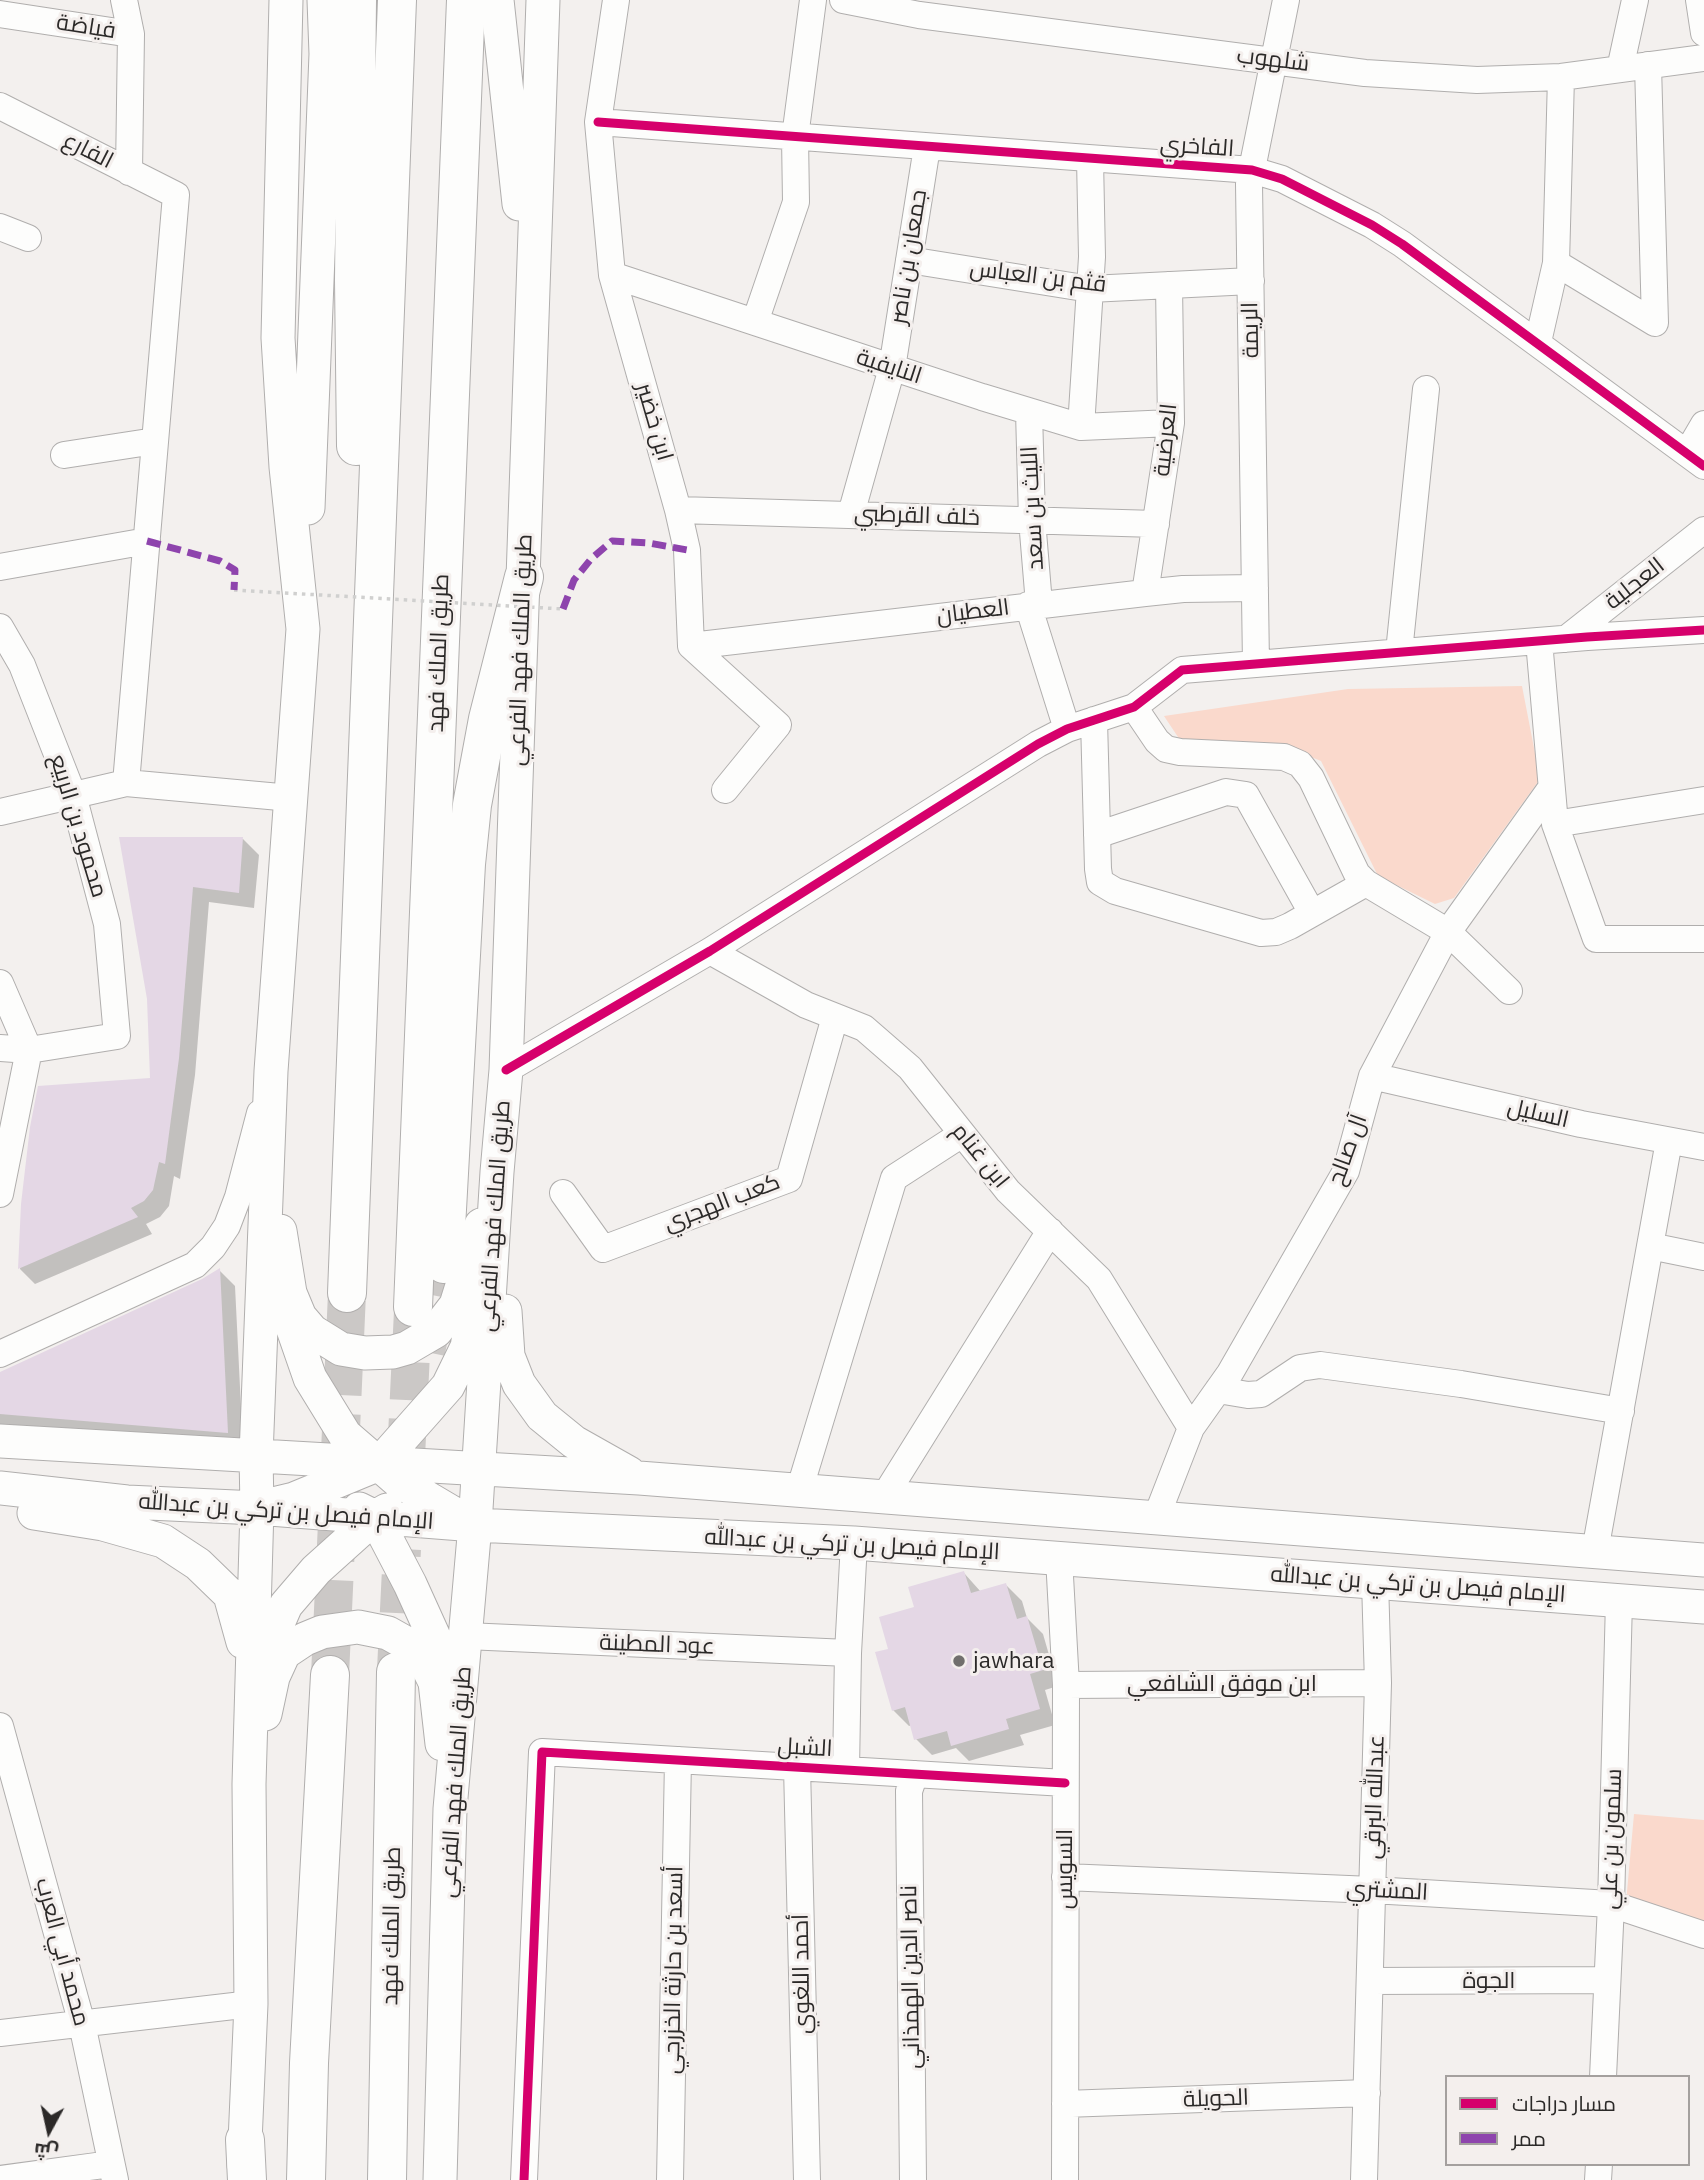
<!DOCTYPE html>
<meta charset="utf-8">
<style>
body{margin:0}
#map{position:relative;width:1704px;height:2180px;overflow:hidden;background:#f3f0ee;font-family:"IBM Plex Sans",Cairo,sans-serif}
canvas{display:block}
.legend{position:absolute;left:1445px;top:2075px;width:245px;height:91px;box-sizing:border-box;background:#f4efed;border:2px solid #a4a09e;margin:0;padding:9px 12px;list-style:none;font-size:21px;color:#2b2928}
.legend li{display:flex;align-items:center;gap:14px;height:35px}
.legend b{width:35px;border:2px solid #a4a09e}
.north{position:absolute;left:14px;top:2096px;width:70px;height:70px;-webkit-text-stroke:5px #f4efed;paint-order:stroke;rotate:188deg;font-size:19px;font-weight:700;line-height:28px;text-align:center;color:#2b2928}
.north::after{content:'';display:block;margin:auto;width:24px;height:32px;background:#2b2928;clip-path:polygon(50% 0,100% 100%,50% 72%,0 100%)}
</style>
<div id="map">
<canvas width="1704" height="2180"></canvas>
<ul class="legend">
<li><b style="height:9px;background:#d6006c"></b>مسار دراجات</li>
<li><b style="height:9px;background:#8e44ad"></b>ممر</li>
</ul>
<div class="north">ش</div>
</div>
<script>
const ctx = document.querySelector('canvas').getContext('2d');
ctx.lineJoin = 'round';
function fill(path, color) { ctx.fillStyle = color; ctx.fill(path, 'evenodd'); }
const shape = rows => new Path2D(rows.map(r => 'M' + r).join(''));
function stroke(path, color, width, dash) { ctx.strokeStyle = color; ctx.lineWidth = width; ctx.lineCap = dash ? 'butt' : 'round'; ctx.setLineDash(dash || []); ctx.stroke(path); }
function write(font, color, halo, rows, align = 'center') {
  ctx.font = font + ' "IBM Plex Sans",Cairo,sans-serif'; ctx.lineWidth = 6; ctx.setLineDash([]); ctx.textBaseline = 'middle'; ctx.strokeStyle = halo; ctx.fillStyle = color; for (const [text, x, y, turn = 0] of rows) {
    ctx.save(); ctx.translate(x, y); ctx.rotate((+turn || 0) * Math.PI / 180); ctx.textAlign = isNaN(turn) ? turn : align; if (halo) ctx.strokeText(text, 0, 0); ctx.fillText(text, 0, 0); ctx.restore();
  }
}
fill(shape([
 [1522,686,1540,779,1454,898,1435,904,1378,876,1321,761,1289,748,1180,740,1164,716,1348,689],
 [1634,1814,1704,1820,1704,1923,1626,1903]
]), '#fad9cc');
fill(shape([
 [121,838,243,839,259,855,254,908,209,902,195,1075,180,1179,174,1176,169,1206,160,1217,146,1224,152,1234,35,1284,20,1269,23,1204,151,1080,149,999],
 [219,1270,235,1286,243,1448,0,1428,0,1375,202,1281],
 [964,1573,981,1592,1006,1585,1022,1601,1027,1618,1043,1634,1058,1686,1045,1690,1055,1725,1020,1735,1024,1745,969,1761,956,1748,932,1755,916,1739,912,1725,909,1726,893,1710,916,1609]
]), '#0003');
fill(shape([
 [119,837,243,837,239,893,193,887,179,1058,165,1164,159,1162,153,1190,144,1201,131,1208,138,1217,18,1269,21,1204,30,1127,38,1086,150,1078,147,999],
 [220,1268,228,1433,0,1414,0,1372,202,1279],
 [964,1571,971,1593,1006,1583,1017,1619,1027,1616,1043,1670,1030,1674,1040,1709,1006,1719,1009,1729,951,1746,947,1731,914,1740,905,1707,892,1711,875,1652,888,1649,879,1617,914,1607,908,1587]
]), '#e4d7e5');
stroke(shape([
 [426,1352,444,1264],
 [340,1452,347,1293],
 [406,1457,413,1311],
 [396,1670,402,1549],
 [330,1675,337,1523]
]), '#cbc8c6', 38, [38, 19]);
const minor = shape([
 [124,0,131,34,129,172],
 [616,0,598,122,612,275,678,510,687,550,691,646,778,725,725,790],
 [843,0,919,15,1365,73,1477,80,1561,77,1704,58],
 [1699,0,1704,33],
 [0,14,131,34],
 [1620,69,1635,0],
 [0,106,176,195,126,783],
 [598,122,1252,170,1282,179,1372,225,1402,244,1704,466],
 [0,227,28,238],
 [909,260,1090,289,1251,281],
 [1556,263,1655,323,1648,65],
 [612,275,982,397,1081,427,1171,423],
 [755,322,796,202,795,137,813,0],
 [1538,342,1556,263,1561,77],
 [1029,412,1032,520,1039,604],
 [1081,427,1092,257,1090,159],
 [1687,453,1704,424],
 [64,455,155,441],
 [678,510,1156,524],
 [851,514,892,368,927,147],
 [0,567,147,541],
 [1145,593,1171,423,1169,285],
 [1028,605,1067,729],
 [0,627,22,665,73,795,107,924,117,1036,29,1050,0,1048],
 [1566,639,1704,530],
 [1539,641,1555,824,1596,939,1704,939],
 [691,646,1145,593,1183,589,1255,588],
 [1399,652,1426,389],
 [1256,664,1249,184,1286,0],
 [1134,707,1157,741,1166,749,1180,752,1284,757,1300,764,1311,778,1357,874,1366,883,1448,932,1509,991],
 [1094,720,1098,869,1100,882,1115,891,1261,933,1276,932,1290,926,1366,883],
 [0,812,126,783,291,798],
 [1555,824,1704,800],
 [1097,835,1226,792,1246,795,1312,913],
 [710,951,806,1005,864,1028,910,1068,1008,1191,1099,1279,1191,1428],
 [0,983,29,1050,0,1194],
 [506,1070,710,951,1038,744,1067,729,1134,707,1182,670,1587,637,1704,630],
 [1372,1076,1581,1124,1704,1147],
 [563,1193,603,1249,789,1179,835,1017],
 [1650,1246,1704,1257],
 [0,1354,195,1265,213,1247,227,1226,238,1197,260,1113],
 [1218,1390,1248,1395,1261,1394,1300,1368,1320,1365,1461,1384,1621,1411],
 [799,1491,894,1178,962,1134],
 [884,1497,1050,1231],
 [1156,1518,1191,1428,1230,1373,1346,1171,1372,1076,1448,932,1551,788],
 [1595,1551,1669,1141],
 [1059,1558,1066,1685,1065,2180],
 [466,1636,848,1653],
 [1066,1685,1378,1683],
 [0,1726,82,2024,115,2180],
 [797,1767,807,2180],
 [846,1770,848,1653,854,1543],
 [1065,1877,1372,1890,1611,1904,1704,1935],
 [1370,1981,1607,1980],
 [0,2033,251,2004],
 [1603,2077,1611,1904,1619,1601],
 [1065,2104,1367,2093],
 [0,2179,111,2164],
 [524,2180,542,1752,1065,1783],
 [670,2180,678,1760],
 [913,2180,909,1791,915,1774],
 [1364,2180,1378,1683,1375,1581],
 [1598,2180,1599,2164]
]);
const major = shape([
 [497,0,519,204],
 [308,508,326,54,324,0],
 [280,1231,290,1293,300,1317,312,1331,341,1349,365,1353,393,1352,407,1348,436,1331,456,1305,481,1225],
 [286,1309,310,1378,345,1435,397,1480,463,1519],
 [505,1311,508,1356,519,1384,542,1416,574,1442,629,1473],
 [0,1441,639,1478,1704,1560],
 [0,1488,127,1502,257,1508,475,1525,854,1543,1704,1607],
 [273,1504,294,1499,379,1464,448,1386,467,1347,473,1312],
 [359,1509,375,1517,410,1584,444,1659,448,1684],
 [34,1513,103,1524,163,1541,198,1564,230,1595,243,1642],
 [265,1667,273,1635,286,1605,316,1570,375,1517,387,1510],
 [265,1714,273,1677,284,1653,305,1639,322,1632,358,1627,388,1633,404,1642,428,1668,435,1682,442,1744],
 [244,2165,251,2004,249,1784,257,1508,256,1456,271,1071,303,629,286,467,278,338,286,0],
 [440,2180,450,1809,475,1525,497,1172,506,1070,543,0]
]);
const highway = shape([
 [356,446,354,280,357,0],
 [444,1264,466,864,472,805,488,719,524,577],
 [347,1293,397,0],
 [413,1307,466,0],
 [245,2140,247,2180],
 [306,2180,309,2063,330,1675],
 [387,2180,396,1672]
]);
stroke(minor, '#b0aead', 28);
stroke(major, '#b0aead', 35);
stroke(highway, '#b0aead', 40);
stroke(minor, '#fdfdfc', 26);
stroke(major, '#fdfdfc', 33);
stroke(highway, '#fdfdfc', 38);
stroke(shape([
 [234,590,563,609]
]), '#d0d0cf', 3.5, [3.5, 5]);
stroke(shape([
 [147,541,220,561,235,570,234,590],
 [563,609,574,580,591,559,612,541,649,543,687,550]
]), '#8e44ad', 7, [14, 7]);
stroke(shape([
 [598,122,1252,170,1282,179,1372,225,1402,244,1704,466],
 [506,1070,710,951,1038,744,1067,729,1134,707,1182,670,1587,637,1704,630],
 [524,2180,542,1752,1065,1783]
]), '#d6006c', 9);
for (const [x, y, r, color] of [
 [959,1661,7,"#716f6d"]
]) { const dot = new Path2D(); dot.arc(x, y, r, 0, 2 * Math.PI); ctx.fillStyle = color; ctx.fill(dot); stroke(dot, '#f4efed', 2.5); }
write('23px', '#2b2928', '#f4efed', [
 ["فياضة",86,27,9],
 ["شلهوب",1273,60,7],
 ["الفاخري",1197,147,4],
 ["الفارع",88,151,27],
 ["جمعان بن ناصر",909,257,-81],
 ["قثم بن العباس",1038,277,7],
 ["الريمة",1251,330,-91],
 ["النايفية",889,367,18],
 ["ابن خضير",654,422,74],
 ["العرضية",1166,440,-84],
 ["الليث بن سعد",1033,508,-93],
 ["خلف القرطبي",917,516,2],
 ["العجلية",1635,584,-38],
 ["العطيان",973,612,-7],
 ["طريق الملك فهد الفرعي",521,650,-88],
 ["طريق الملك فهد",439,653,-88],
 ["محمود بن الربيع",78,826,73],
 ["السليل",1538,1114,13],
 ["آل صالح",1348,1150,-70],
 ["ابن غنام",980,1156,51],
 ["كعب الهجري",722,1203,-21],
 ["طريق الملك فهد الفرعي",495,1216,-86],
 ["الإمام فيصل بن تركي بن عبدالله",286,1512,4],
 ["الإمام فيصل بن تركي بن عبدالله",852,1545,3],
 ["الإمام فيصل بن تركي بن عبدالله",1418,1585,4],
 ["عود المطينة",657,1645,2],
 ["ابن موفق الشافعي",1222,1684],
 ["الشبل",805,1748,3],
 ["طريق الملك فهد الفرعي",456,1782,-86],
 ["عبدالله البرقي",1375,1797,-88],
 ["سلمون بن علي",1612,1839,-88],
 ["السويس",1065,1869,-90],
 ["المشتري",1387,1891,3],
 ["طريق الملك فهد",392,1926,-89],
 ["محمد أبي العرب",62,1952,75],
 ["أسعد بن حارثة الخزرجي",674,1970,-89],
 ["أحمد اللغوي",802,1974,-91],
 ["ناصر الدين الهمذاني",911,1977,-91],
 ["الجوة",1489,1981],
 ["الحويلة",1216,2099,-2]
]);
write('23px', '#2b2928', '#f4efed', [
 ["jawhara",973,1661]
], 'left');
</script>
